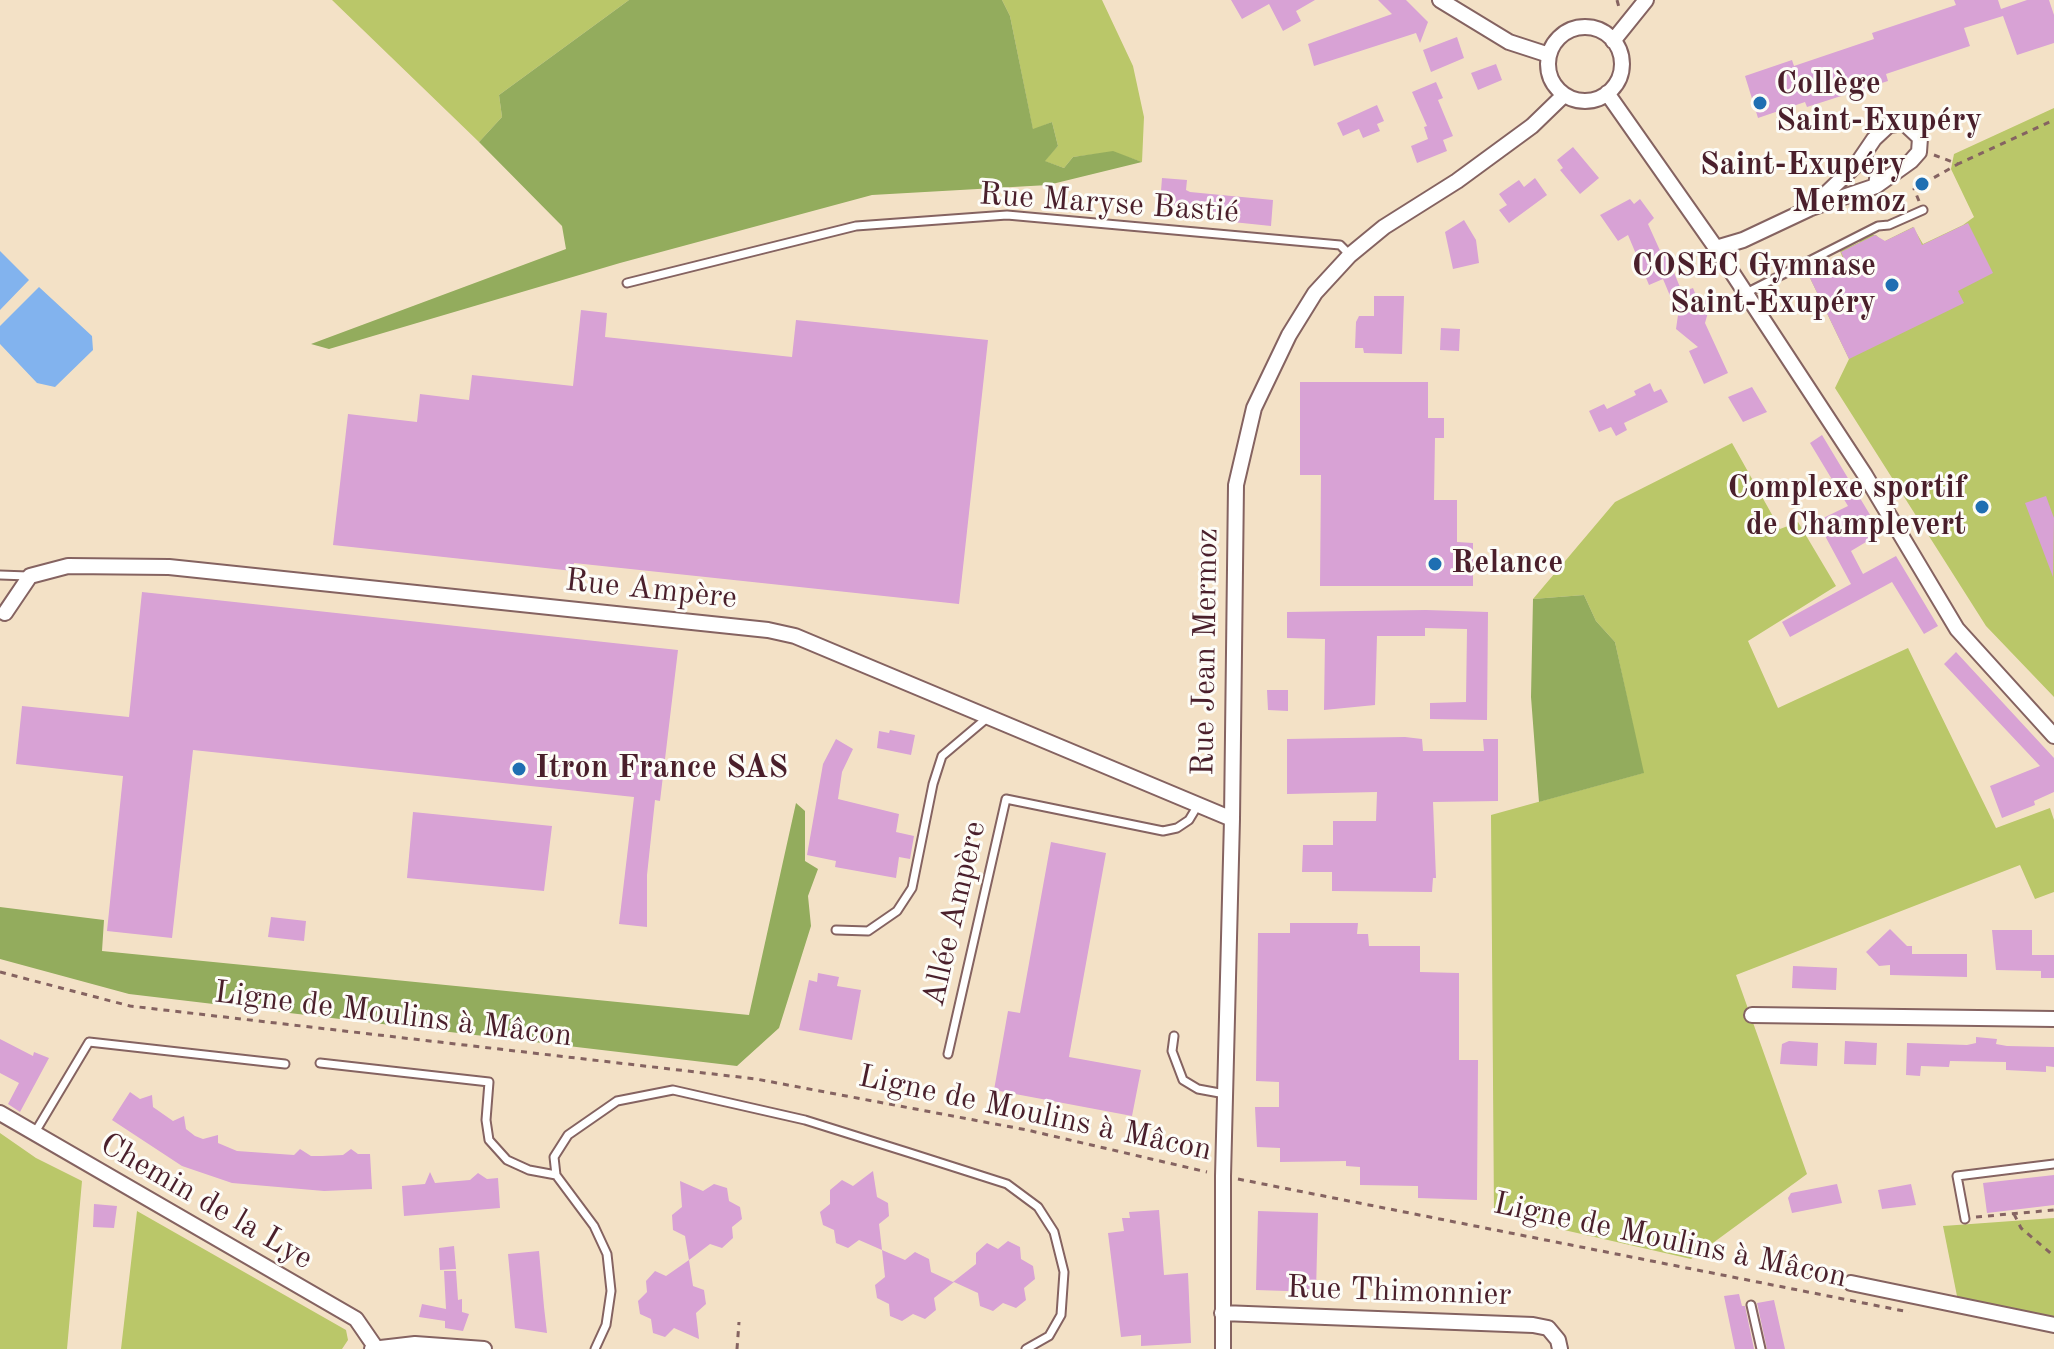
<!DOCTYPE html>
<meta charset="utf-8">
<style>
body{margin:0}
canvas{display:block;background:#f3e1c6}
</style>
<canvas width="2054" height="1349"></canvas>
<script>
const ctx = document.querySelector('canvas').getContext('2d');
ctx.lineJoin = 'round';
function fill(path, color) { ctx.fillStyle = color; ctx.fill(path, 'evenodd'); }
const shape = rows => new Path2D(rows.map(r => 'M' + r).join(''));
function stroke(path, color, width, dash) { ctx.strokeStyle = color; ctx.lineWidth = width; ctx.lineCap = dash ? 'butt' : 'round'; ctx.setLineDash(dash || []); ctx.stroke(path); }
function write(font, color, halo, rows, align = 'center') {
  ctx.font = font + ' "Old Standard TT",serif'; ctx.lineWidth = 6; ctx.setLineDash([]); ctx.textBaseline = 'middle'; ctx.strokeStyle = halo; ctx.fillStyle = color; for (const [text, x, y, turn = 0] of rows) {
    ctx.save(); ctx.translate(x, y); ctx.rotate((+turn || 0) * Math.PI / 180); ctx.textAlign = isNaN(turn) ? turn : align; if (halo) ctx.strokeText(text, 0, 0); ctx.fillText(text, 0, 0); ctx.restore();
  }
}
fill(shape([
 [332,0,629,0,499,95,502,117,479,142],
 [1002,0,1102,0,1133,66,1144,117,1142,162,1113,152,1073,157,1064,168,1044,161,1058,146,1052,122,1033,130,1010,16],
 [2054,108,2054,697,1986,626,1835,388,1849,359,1810,278,1844,261,1840,251,1860,242,1858,238,1865,234,1876,235,1883,242,1913,227,1923,244,1963,225,1974,217,1951,169,1954,154],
 [1732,443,1780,529,1798,522,1836,586,1748,641,1778,708,1908,648,1996,828,2050,808,2054,820,2054,892,2035,899,2020,865,1736,975,1807,1174,1691,1259,1494,1214,1491,815,1643,773,1615,642,1596,621,1584,595,1533,599,1615,502],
 [0,1133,36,1158,82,1181,67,1349,0,1349],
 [137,1211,346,1330,348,1340,342,1349,121,1349],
 [2054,1218,2054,1320,1958,1301,1943,1226]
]), '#bac769');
fill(shape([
 [629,0,1002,0,1010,16,1033,129,1052,122,1058,146,1045,161,1064,168,1073,157,1113,151,1142,162,1048,185,872,195,620,263,329,349,311,344,566,249,562,226,479,142,502,117,499,95],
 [1584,595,1596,621,1615,642,1644,773,1539,802,1531,697,1533,599],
 [796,803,805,811,805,861,818,869,808,896,811,926,779,1028,737,1066,129,994,0,959,0,907,104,920,102,951,749,1015]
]), '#93ac5d');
fill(shape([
 [0,251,29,280,0,310],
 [39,287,92,336,93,350,55,387,37,383,0,344,0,326]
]), '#82b3ee');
fill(shape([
 [1231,0,1315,0,1296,11,1301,21,1283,31,1269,4,1242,19],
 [1378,0,1406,0,1428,22,1420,43,1416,33,1314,66,1308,44,1392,14],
 [1954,0,1998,0,2001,9,2027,0,2049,0,2054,15,2054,43,2017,55,2003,16,1964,28,1970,46,1886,74,1888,81,1807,107,1805,102,1758,118,1745,76,1792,60,1794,66,1874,39,1872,33,1956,5],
 [1457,37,1464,58,1431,72,1423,50],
 [1496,64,1502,80,1478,90,1471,73],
 [1436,82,1443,98,1438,100,1453,136,1443,140,1447,151,1417,163,1411,146,1428,139,1424,127,1427,126,1412,92],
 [1377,105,1384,121,1377,124,1380,131,1363,138,1359,129,1343,136,1337,123],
 [1573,147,1599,178,1580,194,1560,170,1563,168,1557,160],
 [1162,178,1187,180,1186,190,1190,192,1273,200,1271,226,1175,216,1191,207,1160,204],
 [1535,178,1547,195,1509,223,1499,210,1507,205,1499,194,1519,180,1524,187],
 [1630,199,1634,204,1640,199,1654,218,1648,224,1662,255,1666,253,1682,292,1693,288,1699,303,1706,300,1709,309,1705,323,1728,373,1704,384,1689,351,1698,347,1676,329,1678,315,1663,279,1649,285,1628,235,1618,241,1600,215],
 [1464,220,1476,240,1479,263,1453,269,1445,232],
 [1968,223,1993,273,1958,291,1964,303,1849,359,1810,278,1845,261,1841,252,1875,235,1885,241,1914,227,1922,245],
 [1374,296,1404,296,1402,354,1364,353,1363,348,1355,348,1356,322,1359,316,1374,316],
 [581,310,607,313,605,337,792,357,796,320,988,340,959,604,574,563,573,571,333,545,348,414,417,422,420,394,469,400,472,375,573,386],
 [1441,328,1460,329,1459,351,1440,350],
 [1300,382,1428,382,1428,418,1444,418,1444,438,1435,438,1434,500,1457,500,1457,542,1473,543,1473,586,1320,586,1321,475,1300,475],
 [1650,383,1654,392,1661,389,1668,402,1624,423,1627,430,1616,436,1611,427,1599,432,1589,411,1604,404,1607,409,1636,395,1634,391],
 [1752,387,1767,412,1743,422,1728,397],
 [1822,435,1881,533,1851,551,1863,574,1896,556,1938,626,1924,634,1892,582,1790,637,1782,622,1851,584,1817,521,1848,506,1810,443],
 [2046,496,2054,518,2053,577,2025,503],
 [142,592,678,650,660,801,655,800,647,875,647,927,619,924,634,797,193,750,172,938,107,931,123,776,16,764,22,706,129,717],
 [1426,610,1488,612,1487,720,1430,719,1430,703,1466,702,1467,629,1425,628,1425,636,1377,636,1375,705,1324,710,1325,639,1287,638,1287,612],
 [1956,652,2054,758,2054,792,2034,801,2035,805,2002,818,1990,786,2040,766,1944,664],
 [1267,690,1288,690,1288,711,1268,710],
 [890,730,915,735,911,755,877,748,879,731,889,733],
 [1405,737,1422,739,1423,751,1484,751,1483,739,1498,739,1498,801,1433,802,1436,878,1433,878,1432,892,1332,891,1332,872,1302,872,1303,845,1333,845,1333,821,1376,821,1377,792,1287,794,1287,739],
 [836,739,853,749,842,772,838,799,899,814,896,832,914,836,910,859,899,857,896,878,835,867,836,861,807,855,823,764],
 [413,812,552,826,544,891,407,878],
 [1051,842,1106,853,1069,1057,1141,1070,1132,1116,994,1090,1008,1011,1020,1013],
 [271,917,306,921,304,941,268,937],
 [1290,923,1358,923,1357,934,1368,934,1369,946,1420,946,1420,972,1459,973,1459,1060,1478,1060,1477,1200,1418,1198,1418,1186,1360,1185,1360,1167,1346,1166,1346,1161,1280,1162,1280,1148,1257,1147,1255,1107,1279,1107,1279,1082,1256,1081,1258,933,1290,933],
 [1890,929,1907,946,1912,946,1912,954,1967,954,1967,977,1890,975,1890,965,1879,966,1866,952],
 [1992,930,2032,930,2032,955,2054,955,2054,978,2041,978,2041,971,1996,970],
 [1793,966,1837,968,1836,990,1792,988],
 [818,973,839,977,837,986,861,990,852,1040,799,1030,809,980,817,982],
 [1976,1037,1997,1039,1996,1044,2007,1046,2054,1047,2054,1067,2046,1066,2046,1072,2006,1070,2006,1062,1950,1061,1949,1067,1921,1066,1920,1076,1906,1075,1907,1043,1967,1045,1976,1043],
 [0,1039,33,1056,34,1052,49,1058,20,1112,8,1104,19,1083,0,1073],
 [1789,1041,1818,1043,1817,1066,1780,1064,1782,1044],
 [1845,1041,1877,1043,1876,1065,1844,1064],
 [130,1092,140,1099,152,1095,153,1107,173,1121,184,1116,186,1129,195,1136,203,1139,218,1135,218,1143,237,1151,294,1155,300,1149,311,1156,322,1156,343,1155,351,1149,358,1154,370,1154,372,1189,324,1191,232,1183,182,1166,112,1120],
 [873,1171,877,1197,888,1203,889,1216,879,1224,882,1250,905,1260,915,1252,929,1259,931,1272,953,1282,976,1264,976,1253,987,1243,998,1249,1008,1241,1020,1247,1021,1259,1033,1266,1035,1279,1024,1288,1026,1300,1016,1308,1003,1303,993,1311,980,1306,978,1293,954,1282,934,1298,936,1310,925,1319,913,1314,902,1321,890,1316,889,1304,877,1298,875,1285,885,1277,882,1250,859,1240,848,1248,836,1243,834,1230,823,1225,820,1212,830,1204,830,1190,842,1180,853,1186],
 [430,1172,435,1183,470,1180,478,1173,487,1179,498,1178,500,1208,404,1216,402,1186,425,1184],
 [2054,1175,2054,1205,1987,1213,1983,1183],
 [680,1181,703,1191,714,1184,727,1188,729,1201,740,1207,742,1219,732,1227,733,1238,722,1248,710,1244,689,1260,685,1236,673,1230,672,1215,682,1207],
 [1837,1184,1842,1203,1792,1213,1788,1198,1791,1193],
 [1911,1184,1916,1205,1882,1209,1878,1190],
 [94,1204,117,1206,114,1228,93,1227],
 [1159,1210,1164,1275,1188,1273,1191,1343,1141,1346,1141,1335,1121,1337,1108,1233,1124,1231,1122,1218,1130,1218,1129,1212],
 [1258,1211,1318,1213,1316,1292,1256,1290],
 [454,1246,456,1269,440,1270,439,1248],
 [539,1251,544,1307,547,1333,515,1328,508,1254],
 [689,1260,693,1286,704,1290,706,1304,696,1313,699,1339,674,1328,665,1337,653,1333,651,1319,640,1314,638,1301,647,1292,646,1281,655,1271,666,1276],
 [444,1271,456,1271,458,1300,462,1299,462,1312,469,1314,463,1331,445,1328,445,1321,419,1317,422,1304,446,1309],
 [1739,1294,1742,1306,1745,1306,1754,1349,1735,1349,1724,1296],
 [1774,1300,1785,1349,1767,1349,1757,1303]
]), '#d8a2d5');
const lane = shape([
 [627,283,856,226,1007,215,1340,245,1350,255],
 [1746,293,1878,226,1889,225,1923,210],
 [0,575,28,576],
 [836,930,868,931,897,911,912,888,933,784,942,756,987,718],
 [1174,1036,1172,1051,1183,1080,1198,1089,1225,1094],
 [948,1054,1006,799,1163,831,1177,828,1189,820,1198,805],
 [320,1063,489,1082,486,1120,489,1140,507,1160,529,1170,556,1175],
 [34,1134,89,1042,285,1064],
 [1965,1219,1957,1176,2054,1164],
 [1751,1305,1761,1349],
 [595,1349,606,1325,611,1291,607,1254,594,1226,556,1175,554,1157,568,1135,617,1101,673,1090,805,1120,910,1153,1007,1184,1038,1207,1054,1232,1064,1272,1061,1315,1049,1336,1026,1349]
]);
const street = shape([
 [1440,0,1509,42,1549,55],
 '1548 64a37 37 0 1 1 74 0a37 37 0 1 1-74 0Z',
 [1613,41,1646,0],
 [1607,93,1716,248,1865,475,1957,629,2054,736],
 [1857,164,1865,162,1873,165,1878,172,1876,186],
 [1716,248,1743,240,1811,208,1876,186,1911,161,1919,152,1920,138,1904,123,1889,125,1874,139,1857,164,1811,208],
 [5,613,30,576,68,566,169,567,768,630,795,636,1232,819],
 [1752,1015,2054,1019],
 [0,1113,356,1319,376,1348],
 [1851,1283,2054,1325],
 [1222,1313,1533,1325,1548,1328,1558,1340,1560,1349],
 [372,1349,415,1344,484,1349],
 [1223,1349,1223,1176,1232,819,1236,485,1254,408,1289,335,1315,293,1350,255,1384,227,1457,181,1532,126,1564,95]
]);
stroke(lane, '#856361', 11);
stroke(street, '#856361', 18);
stroke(shape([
 [1617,0,1620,11],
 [1934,155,1958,164,2054,120],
 [1919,201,1914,189,1958,164],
 [0,972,130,1006,756,1079,1027,1130,1207,1172],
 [1238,1179,1909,1312],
 [2014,1214,2021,1228,2054,1256],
 [1976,1217,2054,1210],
 [737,1349,739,1322]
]), '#856361', 3, [6, 6]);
stroke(lane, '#fff', 7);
stroke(street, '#fff', 14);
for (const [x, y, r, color] of [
 [1760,103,8,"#1f6fb2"],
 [1922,184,8,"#1f6fb2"],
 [1892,285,8,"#1f6fb2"],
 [1982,507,8,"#1f6fb2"],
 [1435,564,8,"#1f6fb2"],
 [519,769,8,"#1f6fb2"]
]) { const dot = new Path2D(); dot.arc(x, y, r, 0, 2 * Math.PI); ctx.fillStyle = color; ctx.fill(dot); stroke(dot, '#fdfcf7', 3); }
write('bold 32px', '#4a1f2b', '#fdfcf7', [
 ["Collège",1776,85],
 ["Saint-Exupéry",1776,122],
 ["Saint-Exupéry",1906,166,"right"],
 ["Mermoz",1906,203,"right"],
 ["COSEC Gymnase",1876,267,"right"],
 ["Saint-Exupéry",1876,304,"right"],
 ["Complexe sportif",1966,489,"right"],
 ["de Champlevert",1966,526,"right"],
 ["Relance",1451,564],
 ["Itron France SAS",535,769]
], 'left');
write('32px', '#4a1f2b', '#fdfcf7', [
 ["Rue Maryse Bastié",1109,204,4],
 ["Rue Ampère",651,590,6],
 ["Rue Jean Mermoz",1206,652,-89],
 ["Allée Ampère",955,914,-77],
 ["Ligne de Moulins à Mâcon",393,1015,7],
 ["Ligne de Moulins à Mâcon",1035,1114,12],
 ["Chemin de la Lye",206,1202,30],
 ["Ligne de Moulins à Mâcon",1670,1241,12],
 ["Rue Thimonnier",1399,1292,2]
]);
</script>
